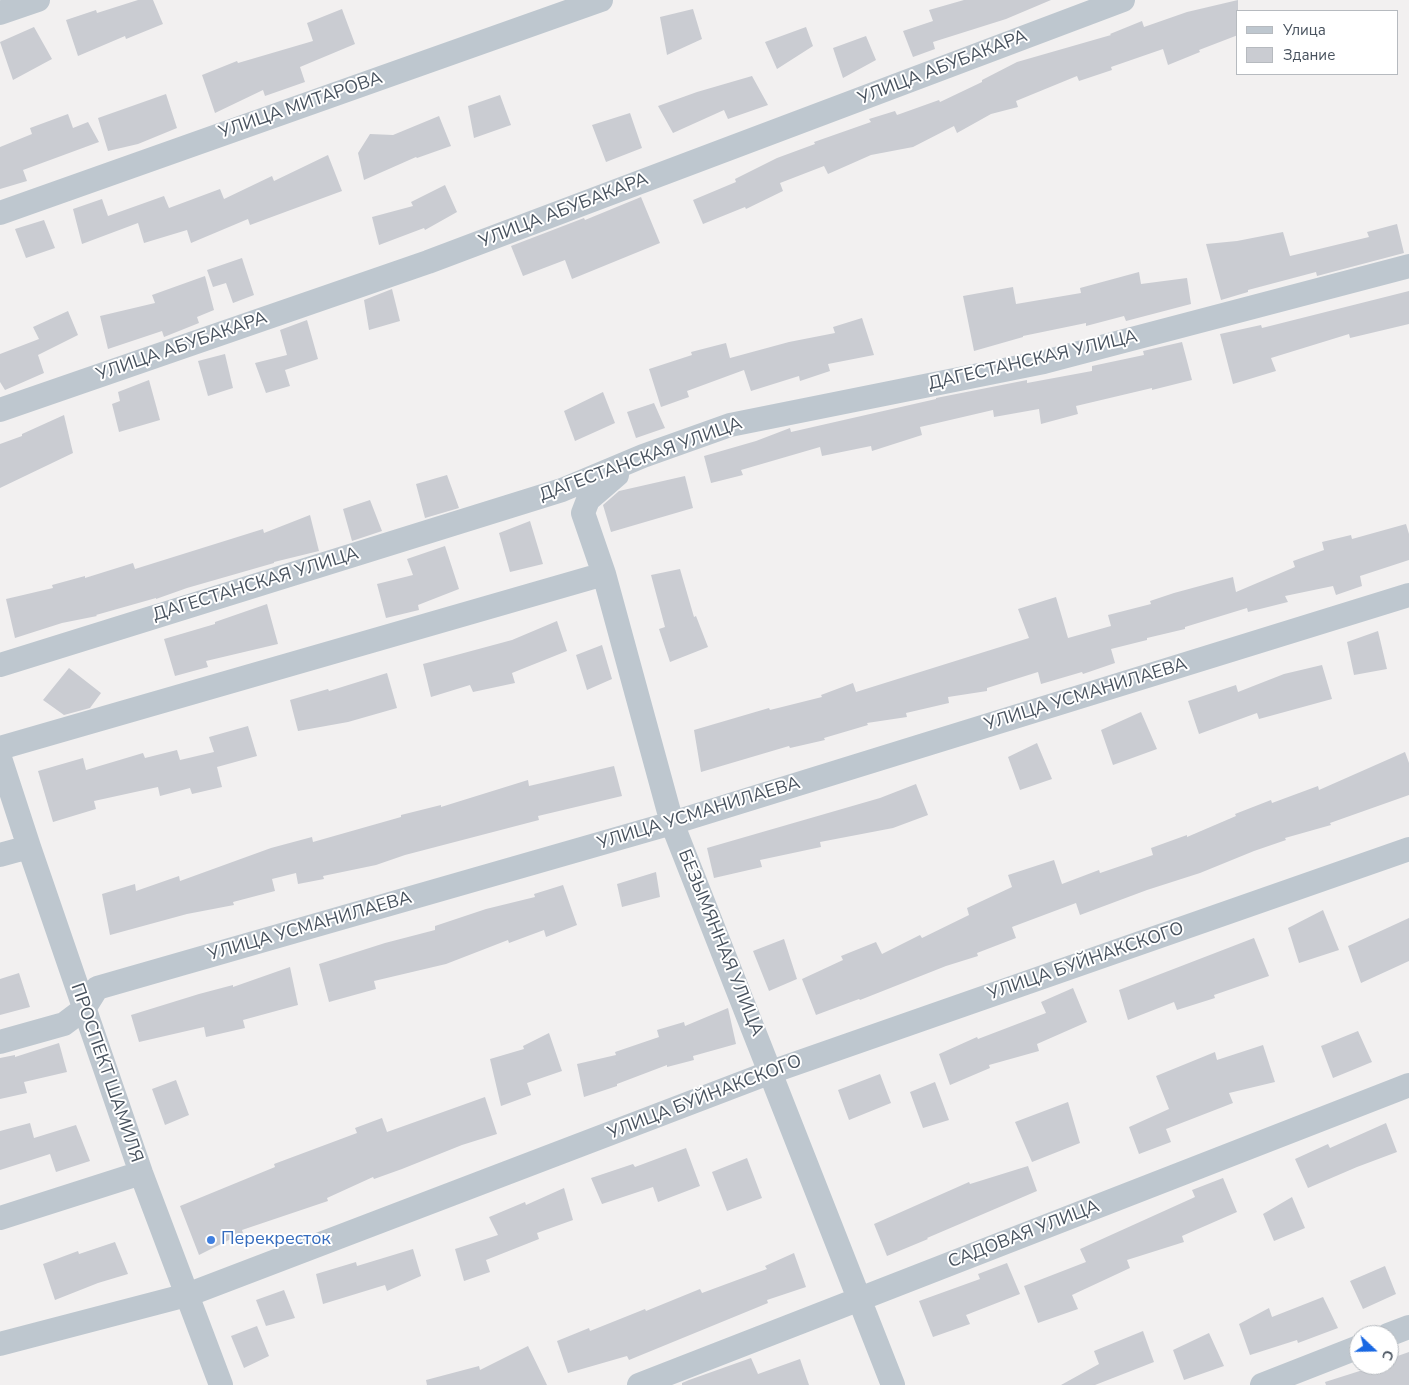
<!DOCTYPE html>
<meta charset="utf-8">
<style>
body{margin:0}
#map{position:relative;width:1409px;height:1385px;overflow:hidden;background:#f2f0f0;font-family:"Nunito Sans",sans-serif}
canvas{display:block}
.legend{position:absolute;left:1236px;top:10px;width:162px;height:65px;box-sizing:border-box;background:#fff;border:1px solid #b6babf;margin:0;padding:6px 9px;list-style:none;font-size:15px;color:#48525e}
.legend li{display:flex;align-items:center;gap:10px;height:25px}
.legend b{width:25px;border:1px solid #b6babf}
.north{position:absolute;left:1349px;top:1325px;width:50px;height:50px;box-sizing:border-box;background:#fff;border:1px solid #b6babf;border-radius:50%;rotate:111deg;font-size:14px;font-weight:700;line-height:20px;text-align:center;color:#48525e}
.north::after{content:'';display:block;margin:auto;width:18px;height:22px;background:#1968e3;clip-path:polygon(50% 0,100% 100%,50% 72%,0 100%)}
</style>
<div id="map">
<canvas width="1409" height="1385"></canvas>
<ul class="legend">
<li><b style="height:6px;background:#bec7cf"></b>Улица</li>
<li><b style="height:14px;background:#caccd2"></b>Здание</li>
</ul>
<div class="north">С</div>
</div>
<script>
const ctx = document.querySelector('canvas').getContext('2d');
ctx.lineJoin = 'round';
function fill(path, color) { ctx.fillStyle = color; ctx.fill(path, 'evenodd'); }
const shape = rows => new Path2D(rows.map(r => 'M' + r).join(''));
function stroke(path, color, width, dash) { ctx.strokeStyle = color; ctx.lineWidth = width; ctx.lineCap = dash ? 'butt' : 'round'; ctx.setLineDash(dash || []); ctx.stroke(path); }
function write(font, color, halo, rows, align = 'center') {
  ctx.font = font + ' "Nunito Sans",sans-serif'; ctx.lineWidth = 4; ctx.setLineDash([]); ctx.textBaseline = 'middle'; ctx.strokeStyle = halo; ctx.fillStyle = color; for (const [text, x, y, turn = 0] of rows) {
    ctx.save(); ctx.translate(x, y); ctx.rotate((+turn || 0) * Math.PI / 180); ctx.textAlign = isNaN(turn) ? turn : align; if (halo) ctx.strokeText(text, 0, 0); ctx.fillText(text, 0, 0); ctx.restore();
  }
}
fill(shape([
 [138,0,153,0,163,24,126,39,125,36,78,56,66,20,96,10,97,13],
 [964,0,1051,0,1006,19,933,42,935,49,913,57,903,31,933,21,929,10],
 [1238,0,1238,35,1199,50,1200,52,1168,65,1163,49,1111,67,1112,70,1079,81,1077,76,1016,101,1018,107,991,114,957,133,954,126,913,147,871,155,828,174,824,166,780,183,783,191,746,209,745,207,703,224,693,200,736,182,735,179,777,158,815,144,814,142,871,122,869,119,895,111,897,115,939,100,940,102,982,82,982,80,1017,62,1111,35,1110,34,1142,21,1144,27,1187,12],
 [342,9,355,44,300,67,305,82,265,96,263,90,215,113,202,75,237,61,238,63,313,41,307,23],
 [693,9,702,39,667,55,660,17],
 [34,27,52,59,13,80,0,42],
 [806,27,813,46,777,69,765,42],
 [866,36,876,60,843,78,833,48],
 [752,76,768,105,728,119,724,110,673,133,658,106,697,92],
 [166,94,177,128,138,144,108,151,98,118],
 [500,95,511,125,474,138,468,106],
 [630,113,642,148,606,162,592,125],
 [68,114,73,128,88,122,99,142,23,170,27,181,0,189,0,147,32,134,30,128],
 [439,116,451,146,417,158,416,157,364,180,358,153,370,134,393,135],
 [328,155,342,191,250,225,248,219,191,243,187,230,144,243,138,223,82,244,73,209,102,199,108,216,164,196,169,208,220,189,224,199,272,176,274,181],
 [445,185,457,212,425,230,424,228,379,245,372,217,413,206,411,202],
 [641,197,660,243,572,279,565,260,523,276,511,246,571,223,584,218,585,220],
 [44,220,55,248,26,258,15,229],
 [1397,224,1404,253,1317,276,1316,272,1248,290,1248,292,1221,300,1206,244,1237,241,1283,232,1290,256,1369,237,1367,232],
 [242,258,254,295,233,303,226,283,213,287,207,270],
 [1139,272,1141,284,1187,278,1191,304,1126,321,1124,316,1086,326,1086,323,1023,336,1023,337,974,351,963,296,1013,287,1016,304,1081,293,1080,288],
 [205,276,214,310,197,317,199,323,164,337,162,331,108,349,100,316,155,303,152,295],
 [392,289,400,321,369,330,364,300],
 [1409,291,1409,324,1350,338,1349,334,1271,358,1276,371,1233,384,1220,334,1261,325,1262,328],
 [68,311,78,335,38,355,44,373,5,390,0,382,0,354,39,339,33,327],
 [862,318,874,355,828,364,830,371,800,381,799,376,751,391,744,370,687,391,689,397,661,407,649,369,692,355,691,352,726,343,730,358,789,342,835,333,833,327],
 [307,320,318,359,285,370,290,386,266,393,255,363,287,355,280,330],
 [1182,342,1192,380,1152,390,1152,388,1076,406,1078,414,1041,424,1039,409,994,417,993,410,920,427,922,435,872,451,871,446,822,456,820,447,741,470,743,475,711,483,704,456,756,441,790,428,791,432,936,399,936,398,1027,380,1027,383,1092,371,1092,366,1144,355,1143,351],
 [225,354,233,388,208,396,198,361],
 [149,380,160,420,119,432,112,404,120,401,118,392],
 [603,392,615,423,575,441,564,411],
 [654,403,665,428,636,438,627,412],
 [64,415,73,453,0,488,0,444,22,436,22,434],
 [447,475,459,508,425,518,416,484],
 [685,476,693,508,611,532,603,505,619,491],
 [370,500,382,531,352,541,343,509],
 [310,515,319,551,274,562,274,563,187,588,156,599,156,598,96,615,97,616,62,623,15,638,6,599,53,588,52,585,85,576,85,578,133,563,135,569,263,529,264,533],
 [530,521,543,564,510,572,499,533],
 [1406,524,1409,534,1409,560,1360,576,1362,586,1336,595,1333,586,1285,596,1288,602,1248,612,1247,608,1185,627,1185,629,1147,638,1147,640,1111,649,1115,663,1083,674,1082,672,1041,684,1038,672,987,688,987,691,948,697,949,703,906,713,907,717,867,723,868,725,824,738,825,740,790,748,789,746,701,772,694,730,769,708,770,710,822,697,821,695,853,683,856,692,1029,638,1018,609,1056,597,1068,638,1111,626,1108,615,1151,604,1150,601,1174,593,1233,577,1236,592,1295,567,1293,561,1324,550,1322,542,1351,535,1352,539],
 [445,546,459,589,418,605,419,610,386,618,377,584,413,575,407,559],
 [680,569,694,617,696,616,708,647,670,662,659,629,665,627,651,575],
 [267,604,278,644,206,661,208,667,175,676,164,639,215,624,215,622],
 [557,621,567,651,512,673,515,683,473,692,470,685,431,697,423,664,512,640],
 [1378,631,1387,669,1354,675,1347,642],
 [602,645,612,679,587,690,576,655],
 [1322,665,1332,699,1259,719,1257,713,1199,734,1188,701,1236,685,1238,692,1284,674],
 [69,668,101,693,90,708,64,715,43,700],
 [387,673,397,708,348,722,298,731,290,700,328,689,329,691],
 [1141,712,1157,749,1113,765,1101,730],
 [248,726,257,756,217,767,222,787,192,794,190,788,160,796,158,787,94,801,96,809,53,822,38,771,83,758,86,770,143,753,145,758,177,750,180,760,214,752,209,737],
 [1037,743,1052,779,1020,790,1008,757],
 [1405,752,1409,763,1409,795,1330,823,1331,825,1285,838,1286,840,1254,851,1200,873,1147,890,1080,915,1076,903,1012,927,1016,938,977,953,978,956,946,966,860,1000,859,999,816,1015,802,979,843,960,841,956,876,942,882,954,920,935,922,938,969,915,967,908,1012,887,1008,875,1054,860,1062,884,1099,870,1100,873,1153,855,1151,848,1187,835,1187,837,1236,816,1235,814,1271,800,1272,803,1318,786,1319,790],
 [614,766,622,796,538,816,539,820,405,855,376,865,323,876,324,879,298,884,296,873,272,879,275,891,233,902,234,905,187,914,110,935,102,894,135,884,136,891,179,876,180,881,271,848,312,837,313,842,401,817,401,815,441,805,441,807,528,780,529,786],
 [916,784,928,815,893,828,820,842,821,847,760,860,762,867,714,878,707,848,880,798],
 [656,872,660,897,622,907,617,884],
 [563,885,577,925,546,937,544,930,509,943,508,940,446,964,374,981,376,989,329,1002,319,964,385,943,435,930,435,926,486,909,535,897,534,894],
 [1323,910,1339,950,1299,963,1288,928],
 [1409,918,1409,961,1361,983,1348,946],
 [1254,938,1269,976,1214,995,1215,998,1177,1010,1174,1002,1128,1020,1119,990],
 [784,939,797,979,769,991,753,951],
 [290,967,298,1005,243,1020,245,1028,206,1037,204,1027,139,1042,131,1015,199,994,233,985,233,987],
 [19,973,30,1007,0,1015,0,979],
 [1073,988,1087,1022,1037,1044,1039,1051,989,1065,990,1068,950,1085,939,1054,977,1037,978,1039,1046,1013,1041,1002],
 [728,1008,736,1044,693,1056,694,1060,667,1067,667,1065,617,1084,617,1086,584,1097,577,1064,616,1055,615,1052,659,1037,657,1030,684,1022,685,1026],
 [1358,1031,1372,1062,1333,1078,1321,1046],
 [549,1033,562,1071,527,1083,531,1095,501,1106,490,1059,524,1049,523,1046],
 [59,1043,67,1072,24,1082,27,1093,0,1099,0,1058,15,1055,15,1057],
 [1263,1045,1275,1082,1229,1093,1233,1103,1166,1129,1171,1142,1139,1154,1129,1127,1169,1109,1156,1076,1215,1052,1217,1060],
 [880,1074,891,1103,849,1120,838,1090],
 [176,1080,189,1115,165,1125,152,1089],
 [935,1082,949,1120,923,1128,910,1092],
 [485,1097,497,1134,462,1145,402,1169,374,1179,373,1177,327,1198,328,1201,242,1230,243,1233,199,1255,180,1206,275,1167,274,1164,357,1133,355,1128,382,1118,387,1132],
 [1068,1102,1080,1143,1032,1162,1015,1122],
 [30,1123,34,1138,76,1125,90,1161,56,1172,50,1154,0,1170,0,1131],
 [1386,1123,1397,1152,1357,1167,1308,1188,1295,1159,1328,1144,1330,1148],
 [686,1148,700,1186,658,1202,653,1187,602,1204,591,1178,633,1164,635,1167],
 [747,1158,762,1198,727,1211,712,1172],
 [1028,1166,1037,1191,927,1238,928,1239,887,1256,874,1224,969,1182,970,1184],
 [1223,1178,1237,1212,1182,1236,1184,1242,1127,1260,1130,1268,1072,1295,1078,1309,1038,1323,1024,1286,1086,1262,1080,1249,1195,1197,1192,1190],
 [564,1188,573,1220,537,1233,539,1239,486,1260,490,1272,464,1281,455,1249,498,1235,489,1217,525,1202,526,1205],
 [1292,1197,1305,1228,1274,1241,1263,1214],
 [115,1242,128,1274,98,1283,55,1300,43,1264,78,1251,79,1254],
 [413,1249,421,1276,387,1291,385,1285,323,1304,316,1274,356,1262,357,1266],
 [794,1253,806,1287,767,1300,768,1303,629,1360,627,1356,568,1373,557,1341,589,1328,590,1331,645,1309,646,1311,700,1289,702,1293,767,1269,765,1266],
 [1007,1263,1020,1294,966,1315,970,1324,933,1337,919,1301,980,1279,978,1274],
 [1385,1266,1396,1294,1363,1309,1350,1281],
 [284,1290,295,1318,266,1326,256,1300],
 [1323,1297,1338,1328,1298,1343,1297,1340,1250,1355,1239,1324,1269,1308,1272,1317],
 [257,1326,269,1356,244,1368,231,1336],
 [1143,1331,1154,1362,1095,1385,1061,1385,1099,1364,1094,1351],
 [1209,1333,1224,1366,1184,1380,1173,1350],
 [528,1346,547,1385,427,1385,426,1380,479,1366,480,1370],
 [1409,1352,1409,1385,1326,1385,1325,1382,1366,1369,1365,1365,1389,1365,1389,1359],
 [751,1358,758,1374,800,1359,809,1385,682,1385,682,1383,689,1380]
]), '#caccd2');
stroke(shape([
 [0,13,38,0],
 [0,213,601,0],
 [0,410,428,262,1123,0],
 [617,475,588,500,583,513,604,574,672,823,893,1385],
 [0,665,562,490,643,456,730,425,1044,362,1409,266],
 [0,748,604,574],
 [0,758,29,847,141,1173,221,1385],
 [0,855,29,847],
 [0,1042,64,1024,84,1009,97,988,672,823,1409,595],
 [0,1218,141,1173],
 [1388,1335,1409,1327],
 [0,1344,187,1295,771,1072,1409,849],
 [639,1385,1409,1085],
 [1262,1385,1359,1347]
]), '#bec7cf', 24);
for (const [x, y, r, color] of [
 [211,1240,5,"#3f7fe0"]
]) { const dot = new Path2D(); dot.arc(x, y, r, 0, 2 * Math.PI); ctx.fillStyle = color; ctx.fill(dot); stroke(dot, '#fff', 2); }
write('18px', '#48525e', '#fff', [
 ["УЛИЦА АБУБАКАРА",943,68,-21],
 ["УЛИЦА МИТАРОВА",301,106,-19],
 ["УЛИЦА АБУБАКАРА",564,211,-21],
 ["УЛИЦА АБУБАКАРА",182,347,-19],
 ["ДАГЕСТАНСКАЯ УЛИЦА",1033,361,-13],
 ["ДАГЕСТАНСКАЯ УЛИЦА",641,460,-20],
 ["ДАГЕСТАНСКАЯ УЛИЦА",256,585,-17],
 ["УЛИЦА УСМАНИЛАЕВА",1086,695,-17],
 ["УЛИЦА УСМАНИЛАЕВА",699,814,-17],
 ["УЛИЦА УСМАНИЛАЕВА",310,927,-16],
 ["БЕЗЫМЯННАЯ УЛИЦА",720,943,68],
 ["УЛИЦА БУЙНАКСКОГО",1086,962,-19],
 ["ПРОСПЕКТ ШАМИЛЯ",106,1073,71],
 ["УЛИЦА БУЙНАКСКОГО",705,1098,-21],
 ["САДОВАЯ УЛИЦА",1024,1235,-21]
]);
write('18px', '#366cbe', '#fff', [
 ["Перекресток",221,1240]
], 'left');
</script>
